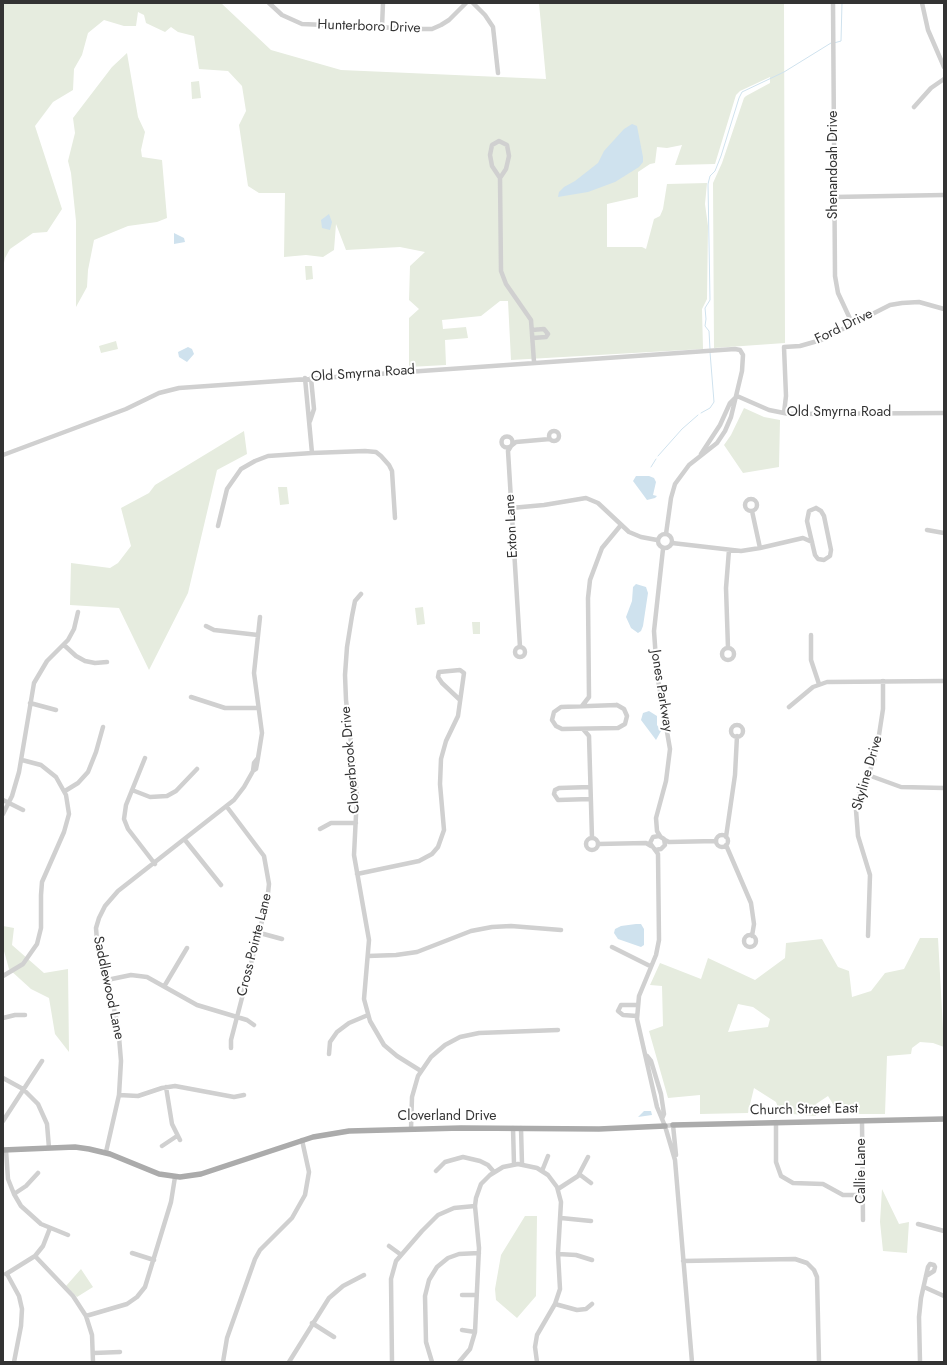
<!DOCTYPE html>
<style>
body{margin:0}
#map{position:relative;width:947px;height:1365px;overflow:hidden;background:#fff;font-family:Jost,sans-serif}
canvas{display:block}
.frame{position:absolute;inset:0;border:4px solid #333;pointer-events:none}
</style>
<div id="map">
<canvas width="947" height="1365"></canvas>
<div class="frame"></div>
</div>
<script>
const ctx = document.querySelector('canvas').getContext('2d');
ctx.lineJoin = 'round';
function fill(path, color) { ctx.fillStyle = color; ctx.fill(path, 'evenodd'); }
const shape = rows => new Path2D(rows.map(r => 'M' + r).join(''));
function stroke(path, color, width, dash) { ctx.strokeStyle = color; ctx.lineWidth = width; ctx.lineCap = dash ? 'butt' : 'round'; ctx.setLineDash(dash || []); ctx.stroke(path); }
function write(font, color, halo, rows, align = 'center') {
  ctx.font = font + ' Jost,sans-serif'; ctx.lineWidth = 4; ctx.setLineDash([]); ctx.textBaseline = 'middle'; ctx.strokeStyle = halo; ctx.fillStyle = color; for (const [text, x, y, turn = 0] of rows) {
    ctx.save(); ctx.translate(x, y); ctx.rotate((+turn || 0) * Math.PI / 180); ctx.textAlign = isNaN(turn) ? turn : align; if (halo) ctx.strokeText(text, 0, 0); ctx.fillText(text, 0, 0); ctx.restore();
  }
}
fill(shape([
 [3,3,221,3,271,50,341,70,546,79,539,3,784,3,785,343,714,348,713,183,722,163,744,98,746,96,770,83,770,77,740,91,736,95,715,164,675,165,682,145,667,148,657,147,655,163,650,164,638,172,638,197,607,204,607,247,642,247,646,249,654,219,660,216,663,209,667,184,707,183,705,204,708,226,707,299,702,309,703,349,511,360,508,301,500,301,481,316,442,320,443,329,466,327,468,338,445,340,446,365,409,367,409,318,419,309,409,300,410,266,425,252,400,247,346,250,336,224,334,250,323,257,306,255,284,257,285,193,259,193,248,186,239,125,246,111,242,86,228,71,199,69,194,36,178,32,171,27,165,32,146,23,144,15,138,12,136,26,124,26,104,20,88,33,82,55,74,69,73,90,53,102,35,126,62,209,47,232,33,233,10,249,5,258,3,268],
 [127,53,138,117,145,132,141,150,142,157,162,160,167,218,157,222,128,226,94,240,88,270,87,287,76,307,76,221,71,173,68,161,75,133,73,118,112,67],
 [199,81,201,98,192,99,191,82],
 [305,266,312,266,313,279,306,280],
 [116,341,118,349,101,353,99,346],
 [744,408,764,417,780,420,779,467,743,473,724,445,731,435],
 [244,431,247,454,217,470,188,593,149,670,119,608,70,605,71,563,110,568,118,563,131,546,121,508,149,493,155,485],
 [278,487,287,487,289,504,280,505],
 [423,607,425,624,417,625,415,608],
 [472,622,480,622,480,634,473,634],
 [3,926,14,928,12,945,44,973,68,969,69,1052,55,1034,49,998,31,989,9,969,4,951,3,951],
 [920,938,938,938,944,1047,933,1043,920,1042,912,1048,911,1054,887,1056,885,1114,839,1114,828,1096,816,1104,816,1116,780,1113,776,1102,754,1088,748,1113,700,1114,700,1095,668,1098,649,1031,663,1026,662,986,650,985,660,963,701,979,708,958,755,980,785,958,786,943,822,939,838,967,849,971,852,997,871,991,885,973,904,969],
 [738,1004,753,1007,770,1019,768,1027,728,1032],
 [882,1189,899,1224,909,1222,907,1253,883,1251,880,1222],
 [525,1216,537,1216,536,1296,517,1318,496,1300,495,1289,501,1255],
 [81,1269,93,1287,77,1297,66,1286]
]), '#e6ecdf');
fill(shape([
 [632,124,637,126,643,157,643,162,639,167,615,182,588,192,558,197,559,192,564,187,575,181,598,163,604,151,624,129],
 [329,214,332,222,330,230,322,228,321,220],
 [174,233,184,238,185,242,174,244],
 [188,347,192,349,194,354,187,362,179,357,178,352],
 [636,476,649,476,654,478,656,482,653,495,657,496,655,498,647,500,633,481],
 [636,584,646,587,648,593,643,626,641,631,638,633,631,628,626,617,632,601,633,587],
 [649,711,657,716,657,725,661,731,656,740,641,720,643,713],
 [636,924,641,924,644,929,644,945,641,947,618,939,614,933,615,929,621,926],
 [644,1111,651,1111,652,1115,638,1117]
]), '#cfe2ee');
stroke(shape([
 [834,43,841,41,842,3],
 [710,349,709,331,705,326,706,319,705,308,710,300,708,184,710,176,715,171,721,156,739,98,742,92,784,72,831,43],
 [701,413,710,408,714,402,710,352],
 [658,456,682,429,698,415],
 [651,467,656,459]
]), '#cfe2ee', 1);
stroke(shape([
 [269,3,282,15,302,24,422,29,432,29,441,25,449,20,466,3],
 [473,3,485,15,493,27,498,73],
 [833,3,835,276,838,293,852,323],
 [922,3,928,30,944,67],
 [382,27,383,3],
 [914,107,931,88,944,79],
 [500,178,506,169,509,156,507,145,499,141,492,145,490,155,492,166,500,178,501,271,506,284,531,320,534,362],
 [834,197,944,195],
 [532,330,544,329,548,334,546,337,533,338],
 [305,378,312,453],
 [737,396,769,410,789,414,944,413],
 [784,413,786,396,784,347,800,346,821,340,890,305,902,303,919,302,944,309],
 [310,421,314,409,311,378],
 '549 436a5 5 0 1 1 10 0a5 5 0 1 1-10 0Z',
 '501.5 442a5.5 5.5 0 1 1 11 0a5.5 5.5 0 1 1-11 0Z',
 [701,454,720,425,730,403,737,396],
 [3,455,126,409,159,393,179,388,735,349,740,350,743,355,742,371,731,417,725,431,717,443,689,465,675,484,671,498,666,534],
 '745 505a6 6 0 1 1 12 0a6 6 0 1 1-12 0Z',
 [511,508,544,505,586,498,598,503,629,532,641,537,657,540],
 [816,508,821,511,824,516,831,550,830,556,824,560,818,559,815,555,807,521,809,511,816,508],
 [752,511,760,548],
 [218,526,227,489,241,469,255,461,268,456,312,453,365,451,376,452,381,456,389,465,392,471,395,518],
 [927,530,944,533],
 '658 541a7 7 0 1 1 14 0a7 7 0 1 1-14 0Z',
 [672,543,741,551,760,548,803,538,812,542],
 [361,594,355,601,352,616,347,647,345,675,346,700,357,795,354,855,369,940,364,999,370,1021,384,1045,397,1056,421,1071],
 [206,626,214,630,258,635],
 [811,635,811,660,819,684],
 [64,645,76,656,85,661,95,663,107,662],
 '515 652a5 5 0 1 1 10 0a5 5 0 1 1-10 0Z',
 [520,647,508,451,511,446,516,442,550,439],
 [728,648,726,588,729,550],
 '722 654a6 6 0 1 1 12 0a6 6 0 1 1-12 0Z',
 [191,697,225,708,258,708],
 [30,703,56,710],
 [617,705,624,709,627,716,625,724,618,728,562,729,556,726,552,720,554,712,561,707,617,705],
 [582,706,589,697,588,598,590,580,602,548,621,525],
 [789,707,813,687,827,682,944,681],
 '731 731a6 6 0 1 1 12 0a6 6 0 1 1-12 0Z',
 [583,729,589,736,592,838],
 [145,758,126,805,124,819,128,829,155,864],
 [258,758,262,733,254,673,260,617],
 [868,775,901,787,944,788],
 [590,787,559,788,555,790,554,794,558,800,590,799],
 [132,790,150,797,167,796,176,791,197,769],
 [65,791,78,783,88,772,96,752,103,727],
 [3,800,23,810],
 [227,807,264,856,269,884,267,902,231,1040,231,1048],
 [3,814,12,796,19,772,34,683,47,661,68,640,74,629,78,612],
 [320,829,331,823,356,823],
 '716 841a6 6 0 1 1 12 0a6 6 0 1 1-12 0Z',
 [660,836,657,831,656,818,666,781,670,749,657,674,654,631,663,549],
 [726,837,735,775,737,736],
 '586 844a6 6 0 1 1 12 0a6 6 0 1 1-12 0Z',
 [185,840,221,885],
 [665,840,669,842,716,841],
 [598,844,646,843,651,846],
 [726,845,751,903,754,924,752,936],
 [655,850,661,849,665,845,664,839,659,836,653,837,650,843,658,854,659,940,656,955,639,996,637,1019,657,1107,665,1126,675,1160,692,1362],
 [357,874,419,861,432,854,438,847,444,830,440,784,441,759,446,741,458,716,464,673,460,670,439,672,438,677,442,683,459,699],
 [260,933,282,939],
 '744 941a6 6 0 1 1 12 0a6 6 0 1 1-12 0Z',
 [868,936,870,875,858,836,856,810,859,795,874,761,877,748,883,709,883,681],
 [612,947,650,966],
 [368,956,396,955,417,952,471,931,492,927,511,926,561,930],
 [3,976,23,964,37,944,41,928,41,895,42,882,64,832,69,814,66,795,56,777,41,765,22,760],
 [107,980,131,975,147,977,197,1005,247,1020,254,1025],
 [165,985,187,948],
 [637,1016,623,1015,618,1011,621,1005,637,1005],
 [3,1018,15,1015,25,1015],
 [329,1054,330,1042,337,1032,349,1023,368,1015],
 [647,1056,651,1061,661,1094,664,1114,662,1119],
 [3,1078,23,1089,38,1104,47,1124,49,1148],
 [166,1087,172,1124,180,1140],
 [119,1095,138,1096,162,1088,175,1086,234,1097,244,1095],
 [3,1121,42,1061],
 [862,1121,863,1220],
 [776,1122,776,1162,781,1176,793,1183,823,1184,843,1195,863,1195],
 [665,1126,673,1125,676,1155],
 [513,1128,514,1164],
 [521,1128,522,1164],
 [411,1129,412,1097,418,1076,431,1057,445,1045,460,1037,479,1033,558,1030],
 [162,1146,177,1136],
 [6,1150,8,1179,14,1194,21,1206,41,1224,68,1235],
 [106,1152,119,1095,121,1061,118,1025,97,941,96,928,99,918,105,906,118,891,234,800,244,787,253,771,256,769,258,758,254,763,253,771],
 [436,1171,445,1162,463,1157,480,1161,488,1165,494,1172],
 [542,1171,548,1156],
 [579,1174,591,1183],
 [558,1189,578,1176,588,1157],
 [14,1194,26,1186,38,1173],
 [561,1218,591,1221],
 [918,1224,944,1231],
 [389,1246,400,1254],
 [132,1253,154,1260],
 [558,1254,576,1255,592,1260],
 [35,1256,73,1296,86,1316,92,1335,93,1362],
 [683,1261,795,1259,807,1263,814,1270,817,1277,819,1362],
 [6,1274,35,1256,43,1246,50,1228],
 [7,1274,19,1296,22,1309,21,1326,14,1362],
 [924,1287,944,1296],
 [462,1295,476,1295],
 [555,1304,577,1310,586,1309,592,1304],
 [86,1316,127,1304,137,1297,145,1287,171,1202,175,1177],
 [312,1323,334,1337],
 [462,1330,475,1332],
 [94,1353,120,1352],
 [223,1362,227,1338,255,1259,260,1250,292,1218,305,1195,309,1172,302,1140],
 [289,1362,329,1298,343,1286,364,1275],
 [392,1362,391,1279,396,1261,422,1231,438,1215,454,1208,475,1206],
 [432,1362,426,1342,425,1296,429,1280,437,1267,448,1258,459,1254,479,1253],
 [459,1362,470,1349,475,1332,479,1248,475,1206,476,1198,481,1184,490,1175,503,1167,518,1164,537,1168,548,1175,557,1187,561,1202,558,1253,560,1289,555,1304,537,1335,535,1347,537,1362],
 [920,1362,919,1317,921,1298,928,1267,930,1264,934,1265,935,1267,934,1271,926,1276]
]), '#d0d0d0', 4.5);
stroke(shape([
 [673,1125,944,1119],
 [3,1150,75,1147,89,1149,110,1154,159,1174,180,1177,201,1174,313,1137,349,1131,461,1128,599,1129,665,1126]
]), '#ababab', 5.5);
write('14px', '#333', '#fff', [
 ["Hunterboro Drive",369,27,2],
 ["Shenandoah Drive",834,165,-90],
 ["Ford Drive",844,327,-26],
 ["Old Smyrna Road",363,374,-4],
 ["Old Smyrna Road",839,413],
 ["Exton Lane",512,526,-93],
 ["Jones Parkway",661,691,81],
 ["Cloverbrook Drive",351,760,-95],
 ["Skyline Drive",868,773,-74],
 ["Cross Pointe Lane",255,945,-76],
 ["Saddlewood Lane",108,988,78],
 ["Church Street East",804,1110,-1],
 ["Cloverland Drive",447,1117],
 ["Callie Lane",862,1171,-90]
]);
</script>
